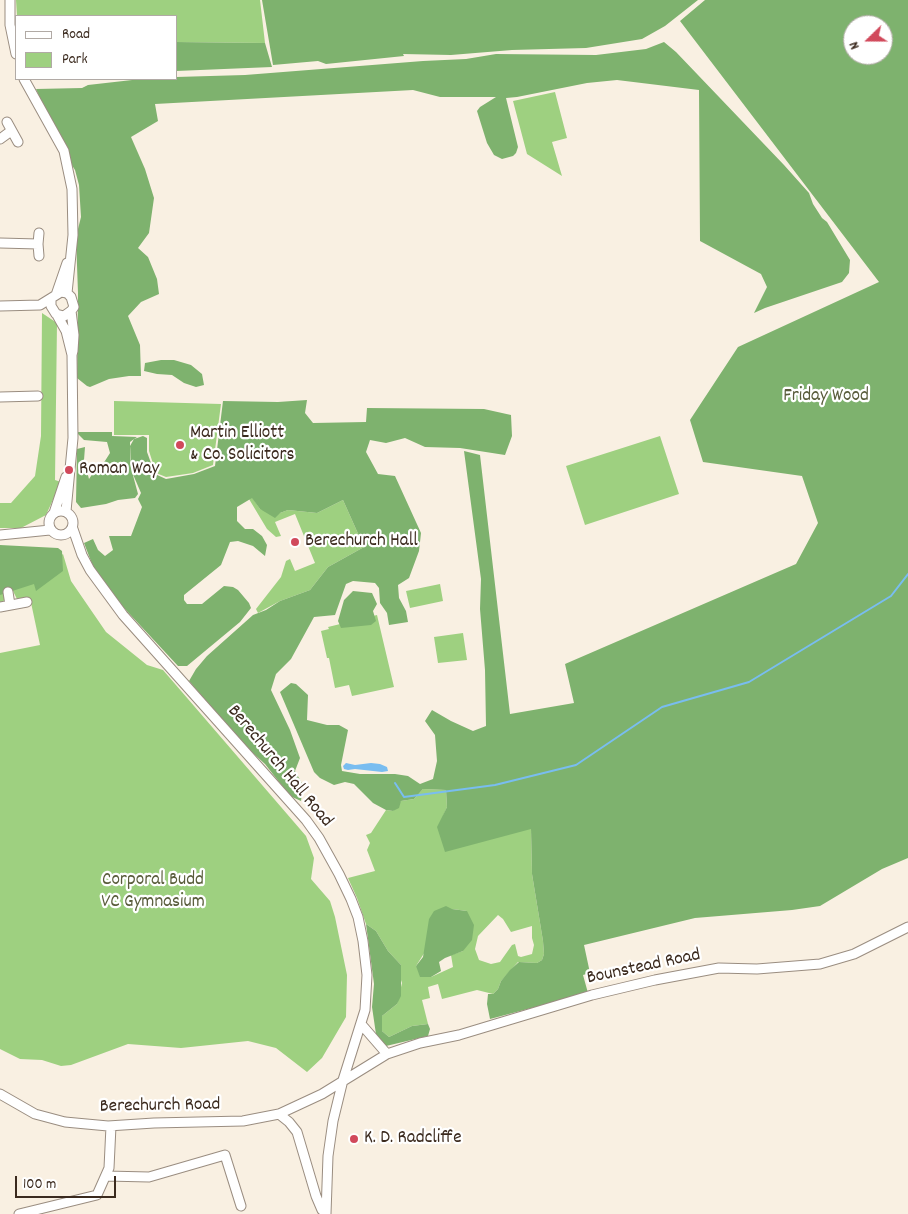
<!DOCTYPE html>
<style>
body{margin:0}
#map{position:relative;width:908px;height:1214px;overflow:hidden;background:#f9f0e2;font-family:Dekko,sans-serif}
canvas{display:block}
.legend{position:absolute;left:15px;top:15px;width:162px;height:65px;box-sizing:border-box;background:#fff;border:1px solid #b1aaa5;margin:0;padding:6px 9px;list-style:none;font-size:15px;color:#3b2a1e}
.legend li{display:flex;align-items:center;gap:10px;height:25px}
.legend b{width:25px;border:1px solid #b1aaa5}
.north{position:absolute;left:843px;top:15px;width:50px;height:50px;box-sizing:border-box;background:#fff;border:1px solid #b1aaa5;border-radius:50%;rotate:248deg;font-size:14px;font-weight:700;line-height:20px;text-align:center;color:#3b2a1e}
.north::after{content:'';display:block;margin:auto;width:18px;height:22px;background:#d1495b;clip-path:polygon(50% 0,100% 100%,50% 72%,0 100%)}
.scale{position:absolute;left:15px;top:1176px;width:101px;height:22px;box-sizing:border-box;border:2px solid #3b2a1e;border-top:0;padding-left:6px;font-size:15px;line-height:18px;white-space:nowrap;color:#3b2a1e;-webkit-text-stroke:4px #fff;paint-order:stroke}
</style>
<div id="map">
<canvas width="908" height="1214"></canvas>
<ul class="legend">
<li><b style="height:6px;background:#fff"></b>Road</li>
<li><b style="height:14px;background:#9ed080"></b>Park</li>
</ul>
<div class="north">N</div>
<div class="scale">100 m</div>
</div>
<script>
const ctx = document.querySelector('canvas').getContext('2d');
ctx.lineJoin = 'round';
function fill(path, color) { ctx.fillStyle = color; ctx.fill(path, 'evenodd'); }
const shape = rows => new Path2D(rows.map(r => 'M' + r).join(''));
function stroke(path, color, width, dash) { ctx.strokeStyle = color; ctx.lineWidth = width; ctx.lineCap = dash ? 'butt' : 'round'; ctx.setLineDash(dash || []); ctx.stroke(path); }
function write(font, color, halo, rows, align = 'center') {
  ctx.font = font + ' Dekko,sans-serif'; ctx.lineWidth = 4.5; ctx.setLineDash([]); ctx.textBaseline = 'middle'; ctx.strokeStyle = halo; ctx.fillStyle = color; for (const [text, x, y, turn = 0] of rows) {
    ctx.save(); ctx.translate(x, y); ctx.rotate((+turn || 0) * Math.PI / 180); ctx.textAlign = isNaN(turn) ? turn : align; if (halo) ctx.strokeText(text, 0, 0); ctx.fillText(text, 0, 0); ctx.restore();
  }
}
fill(shape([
 [16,0,260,0,265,43,176,42,176,16,17,16],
 [555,92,567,138,552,142,562,176,527,154,513,101],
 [42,313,57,323,55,480,61,482,46,515,21,528,0,528,0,503,11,503,35,476,41,436],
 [114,401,221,404,213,465,193,473,166,477,156,473,149,451,149,435,114,435],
 [660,436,679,494,585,525,566,466],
 [252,497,260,509,280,513,288,510,317,513,343,500,364,547,328,567,310,590,280,601,258,613,256,609,281,577,286,561,290,559,295,571,315,563,295,514,275,522,281,536,276,537,267,529,249,499],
 [63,554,71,581,106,632,147,665,163,670,306,836,314,858,311,879,330,901,335,917,347,975,346,1017,322,1058,307,1072,276,1048,248,1041,181,1048,128,1044,71,1065,61,1066,42,1060,20,1059,0,1049,0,653,40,645,30,598,17,599,12,589,7,598,0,604,0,587,36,574],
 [440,584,443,601,410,608,406,591],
 [377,615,394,687,352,696,349,685,335,688,329,658,327,658,321,631,329,629,328,627],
 [463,633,467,660,438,663,434,637],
 [423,789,446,790,447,807,443,816,531,829,532,874,543,941,544,954,542,960,537,963,518,962,501,981,498,989,493,994,477,990,442,999,438,984,428,987,430,998,422,1000,428,1024,412,1026,389,1037,382,1031,382,1016,397,1004,402,983,400,977,401,965,388,951,376,931,366,924,357,898,348,878,375,871,367,850,370,843,366,835,371,833,386,810,393,811,401,801,414,799],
 [452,909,467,911,463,951,451,955,453,967,431,977,416,966],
 [498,915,503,919,511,932,532,926,532,938,534,945,532,954,521,957,518,956,515,944,512,945,500,962,491,964,479,960,475,949,478,936]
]), '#9ed080');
fill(shape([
 [262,0,698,0,665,26,642,39,586,48,512,50,451,55,403,54,404,56,326,64,318,61,273,65],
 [705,0,908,0,908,858,882,869,820,906,792,910,695,918,584,945,590,973,583,975,588,993,490,1019,487,1004,488,994,493,994,498,989,501,981,510,970,519,962,537,963,542,960,544,954,543,941,532,874,531,829,445,852,437,827,447,807,446,790,423,789,414,799,401,801,399,808,393,811,386,810,373,803,354,784,345,782,334,785,320,778,314,772,280,692,291,683,296,684,308,695,307,720,327,725,339,725,348,730,341,765,342,771,360,774,395,774,408,776,420,784,433,779,437,761,435,735,425,721,432,710,451,721,473,731,486,726,485,670,480,609,481,579,464,451,480,455,510,714,574,703,565,664,796,564,818,523,802,476,703,462,690,420,738,347,879,282,680,21],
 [853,25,883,25,883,55,853,55],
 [176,42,265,43,272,67,176,71],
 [664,42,676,52,784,165,809,193,813,204,822,218,827,222,850,260,849,273,842,282,765,308,754,313,767,287,761,274,700,241,699,90,617,80,587,83,517,97,506,98,518,147,516,153,513,156,502,159,494,155,487,143,477,111,480,107,496,97,440,97,413,90,155,104,158,121,131,137,145,169,154,198,149,233,138,248,148,257,157,279,159,294,141,302,128,316,140,345,141,376,129,376,109,379,90,387,87,386,77,378,78,293,76,237,81,217,79,185,75,170,66,156,36,89,82,88,88,85,141,79,176,79,176,77,245,75,423,61,466,59,496,54,596,55,646,49],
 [161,360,174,360,191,365,202,374,204,385,196,387,184,383,172,375,157,374,144,371,145,363],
 [307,400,305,413,313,423,366,422,367,408,484,409,511,415,512,436,505,455,460,448,425,447,405,438,386,443,370,440,366,452,378,474,395,476,421,533,419,551,409,578,398,585,399,598,406,611,408,622,389,625,387,613,380,603,379,588,375,583,353,581,346,584,335,615,314,617,291,659,276,674,271,690,290,730,300,758,295,771,303,785,301,801,290,796,265,764,242,743,189,681,196,669,207,656,253,615,266,610,280,601,310,590,328,567,364,547,343,500,317,513,288,510,280,513,275,518,260,509,252,498,237,507,237,521,245,529,253,529,262,536,267,545,265,556,253,546,238,541,230,542,221,565,184,595,184,600,187,604,202,604,224,586,233,587,238,590,249,603,251,608,240,622,187,666,178,666,111,594,94,569,84,543,93,539,98,550,105,556,113,550,109,536,131,536,142,507,138,499,141,493,132,472,130,446,134,439,130,442,130,449,131,468,138,494,135,498,118,500,106,504,81,508,76,502,77,449,85,447,84,460,89,479,93,473,103,464,110,453,107,442,84,440,76,432,112,432,112,436,137,437,134,439,143,436,147,438,147,452,155,474,166,479,194,474,215,466,223,401,278,402],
 [0,545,58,548,62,551,63,571,36,591,34,584,0,595],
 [353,591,372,593,377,604,373,611,376,621,371,625,341,628,338,621,344,600],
 [446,906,452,909,467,911,474,925,472,940,463,951,445,958,439,962,441,971,431,977,420,977,416,966,423,957,429,919,434,911],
 [366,924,376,931,388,951,401,965,401,996,397,1004,382,1016,382,1031,389,1037,412,1026,428,1024,430,1029,428,1036,386,1046,377,1041,372,1007,374,984]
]), '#7eb26e');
fill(shape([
 [346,763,355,765,371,763,380,764,387,767,388,771,382,772,355,769,348,770,344,769,343,766]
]), '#79bdf0');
stroke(shape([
 [395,783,404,797,495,785,576,765,662,707,749,682,891,596,908,574]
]), '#79bdf0', 2);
const minor = shape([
 [10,0,10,25,16,54],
 [24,79,64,151,72,189,73,235,67,293,71,297,74,307,71,311,74,335,73,351,72,355],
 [7,122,18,142],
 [0,139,11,131],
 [0,243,38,244,39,256],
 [38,244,39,233],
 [56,295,67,263],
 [51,299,51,306,56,314,64,316,71,311],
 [0,306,40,305,61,292,67,293],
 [57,315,66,331,72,355,73,438,66,511],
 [0,397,38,396],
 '49 523a12 12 0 1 1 24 0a12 12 0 1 1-24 0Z',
 [54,513,66,477],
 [73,529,82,555,90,570,123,615,306,820,319,838,339,874,351,899,358,917,363,941,367,975,365,1010,343,1080,333,1121,328,1156,326,1214],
 [0,535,50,530],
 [8,592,10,605],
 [0,607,27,602],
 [361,1024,387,1054],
 [0,1094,35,1114,65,1122,108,1126,154,1123,243,1121,279,1114,322,1094,387,1054,420,1043,459,1035,592,995,655,980,719,968,757,969,820,964,854,954,908,927],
 [279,1114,289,1122,297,1132,316,1196,322,1210,326,1212],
 [106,1176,149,1177,225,1155,241,1206],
 [19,1214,97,1195,109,1168,111,1126]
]);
stroke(minor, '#9a8d80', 11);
stroke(minor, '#fff', 9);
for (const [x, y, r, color] of [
 [180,445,5,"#d1495b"],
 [69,470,5,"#d1495b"],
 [295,542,5,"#d1495b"],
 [354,1139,5,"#d1495b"]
]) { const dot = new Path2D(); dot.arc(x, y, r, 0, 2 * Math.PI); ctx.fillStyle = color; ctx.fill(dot); stroke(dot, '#fff', 2); }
write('19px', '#595c3b', '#fff', [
 ["Friday Wood",826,397],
 ["Corporal Budd",153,881],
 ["VC Gymnasium",153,903]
]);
write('19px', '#3b2a1e', '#fff', [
 ["Martin Elliott",190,434],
 ["& Co. Solicitors",190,456],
 ["Roman Way",79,470],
 ["Berechurch Hall",305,542],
 ["K. D. Radcliffe",364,1139]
], 'left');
write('19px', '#3b2a1e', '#fff', [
 ["Berechurch Hall Road",279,767,50],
 ["Bounstead Road",644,968,-12],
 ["Berechurch Road",160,1107,-1]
]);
</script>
